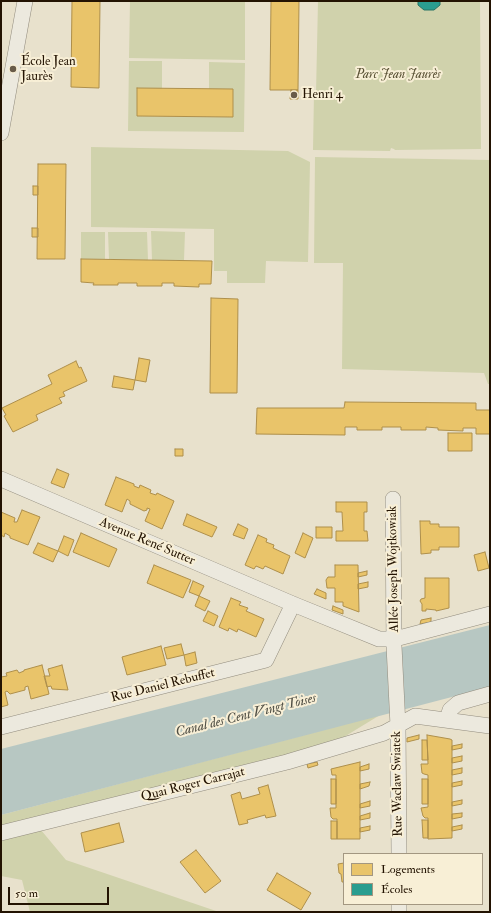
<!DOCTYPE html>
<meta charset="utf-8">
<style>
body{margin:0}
#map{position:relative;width:491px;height:913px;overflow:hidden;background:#e8e1cc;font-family:"IM FELL Double Pica",serif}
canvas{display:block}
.frame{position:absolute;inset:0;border:2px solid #231302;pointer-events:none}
.legend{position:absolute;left:343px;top:853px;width:140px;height:52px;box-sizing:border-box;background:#f8efd6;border:1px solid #a39781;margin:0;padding:5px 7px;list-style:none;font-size:12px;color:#231302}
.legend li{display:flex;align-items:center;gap:8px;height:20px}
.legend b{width:20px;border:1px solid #a39781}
.scale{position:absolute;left:8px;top:887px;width:101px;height:18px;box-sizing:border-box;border:2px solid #231302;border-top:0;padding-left:5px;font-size:12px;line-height:14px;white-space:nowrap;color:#231302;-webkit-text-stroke:3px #f8efd6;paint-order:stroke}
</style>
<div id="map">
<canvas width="491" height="913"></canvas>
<div class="frame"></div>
<ul class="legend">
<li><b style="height:11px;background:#e9c46a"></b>Logements</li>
<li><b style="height:11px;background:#2a9d8f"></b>Écoles</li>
</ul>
<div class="scale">50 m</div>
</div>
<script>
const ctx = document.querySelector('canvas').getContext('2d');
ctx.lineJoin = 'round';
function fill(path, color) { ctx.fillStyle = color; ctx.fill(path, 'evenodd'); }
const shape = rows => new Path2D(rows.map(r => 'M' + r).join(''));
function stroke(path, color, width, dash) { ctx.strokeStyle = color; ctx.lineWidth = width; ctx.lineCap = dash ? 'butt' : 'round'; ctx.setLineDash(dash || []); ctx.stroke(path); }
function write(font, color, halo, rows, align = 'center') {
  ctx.font = font + ' "IM FELL Double Pica",serif'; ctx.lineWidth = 4; ctx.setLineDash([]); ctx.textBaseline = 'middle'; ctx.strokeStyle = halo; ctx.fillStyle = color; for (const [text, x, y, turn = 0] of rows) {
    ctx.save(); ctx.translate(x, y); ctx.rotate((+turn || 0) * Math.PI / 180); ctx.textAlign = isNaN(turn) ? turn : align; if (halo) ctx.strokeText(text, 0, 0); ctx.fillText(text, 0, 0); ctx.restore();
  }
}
fill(shape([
 [130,1,245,1,245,60,129,58],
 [318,1,480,1,481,149,395,150,394,149,391,148,390,151,313,150,314,93,316,93],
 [129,61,162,61,162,89,137,89,137,116,233,117,233,89,209,89,209,62,245,63,244,132,128,131],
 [91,147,288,151,310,162,308,262,266,261,265,283,227,283,227,271,214,271,214,229,91,227],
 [315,157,490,160,490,384,488,384,484,373,342,369,343,263,314,263],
 [151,231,185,232,184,260,152,260],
 [81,232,105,232,105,259,81,259],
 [108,232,147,232,148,260,109,259],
 [380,715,339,740,36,824,66,860,219,912,30,912,22,880,1,876,1,815]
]), '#d0d2ac');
fill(shape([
 [490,625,490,687,1,815,1,749]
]), '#b7c7c2');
const homes = shape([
 [72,1,100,1,99,88,71,87,72,1],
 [271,1,299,1,298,90,270,90,271,1],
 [137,88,233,89,233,117,137,116,137,88],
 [291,90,298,90,298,99,290,99,291,90],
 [38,164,66,164,65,259,37,259,38,164],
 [33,186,38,186,38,195,33,195,33,186],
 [32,228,38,228,38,237,32,237,32,228],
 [81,259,212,261,211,284,199,284,199,287,174,286,174,283,162,283,162,286,137,286,137,283,118,283,118,285,93,285,94,283,81,282,81,259],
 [211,298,238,299,237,393,210,393,211,298],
 [139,358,150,360,146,382,135,380,139,358],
 [76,361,79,368,81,367,87,381,63,392,65,396,59,398,62,403,36,415,38,420,13,432,4,416,6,415,2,408,52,384,48,375,76,361],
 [114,376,135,380,133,390,112,387,114,376],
 [345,402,476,403,476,410,490,410,490,434,476,434,476,428,463,428,463,431,438,430,438,428,426,427,426,430,401,430,401,427,382,427,382,430,357,430,357,427,345,427,345,435,256,434,257,408,344,408,345,402],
 [448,433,472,433,472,451,448,451,448,433],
 [175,449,183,449,183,456,175,456,175,449],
 [57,469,69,474,64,488,51,483,57,469],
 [116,477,134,484,134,486,139,488,140,485,151,490,150,493,156,495,157,493,174,501,162,529,145,521,150,509,147,508,147,510,144,511,130,504,130,501,127,499,122,512,105,505,116,477],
 [336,502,367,502,367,512,364,512,364,531,367,531,368,541,336,541,336,531,343,531,342,512,336,512,336,502],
 [22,510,40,517,28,545,10,538,10,536,5,533,4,537,1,535,1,512,15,518,14,522,17,522,22,510],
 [187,514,217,527,212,537,183,525,187,514],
 [420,521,430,521,430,524,439,524,439,527,459,527,459,547,439,547,439,550,431,550,431,553,421,554,420,521],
 [238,524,248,529,244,539,233,535,238,524],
 [316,527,332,527,332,538,316,538,316,527],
 [81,533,117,549,109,567,73,552,81,533],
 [303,533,313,538,305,558,295,553,303,533],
 [258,535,267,539,266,542,274,545,273,548,290,556,283,574,265,566,263,569,256,566,254,569,245,565,258,535],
 [64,536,74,540,68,556,58,551,64,536],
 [38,543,58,551,53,562,33,553,38,543],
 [485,552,489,568,478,571,474,555,485,552],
 [154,565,191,580,183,598,147,583,154,565],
 [335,565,358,565,359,612,343,606,343,602,335,602,335,588,327,588,326,580,328,577,335,577,335,565],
 [367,571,367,575,358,577,358,573,367,571],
 [425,578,449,578,449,608,436,611,436,610,426,609,426,611,422,611,422,604,420,601,421,599,425,598,425,578],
 [193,581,204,586,199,596,189,592,193,581],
 [368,582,368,587,358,589,358,584,368,582],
 [317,589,326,593,326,599,314,594,317,589],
 [199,596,210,601,205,611,195,606,199,596],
 [231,598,241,602,239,605,248,608,246,611,264,619,256,637,238,629,237,632,229,628,228,631,219,627,231,598],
 [333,606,343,610,343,614,332,610,333,606],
 [208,611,218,616,214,626,203,621,208,611],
 [431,618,431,622,420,624,421,620,431,618],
 [181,644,184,655,167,659,164,648,181,644],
 [161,646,166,665,127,675,122,657,161,646],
 [195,652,197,663,186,666,184,655,195,652],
 [42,665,49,694,31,699,28,686,25,687,25,690,10,694,7,691,5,692,8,705,1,707,1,677,7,676,6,673,17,670,19,673,24,671,24,670,42,665],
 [62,665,68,690,52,689,51,686,47,687,44,676,50,676,48,669,62,665],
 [419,735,419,739,407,742,407,738,419,735],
 [427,735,450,739,452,740,452,838,428,839,428,818,425,818,423,816,421,808,428,807,428,775,424,774,422,773,421,764,428,764,427,735],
 [422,740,427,740,428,760,422,760,422,740],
 [462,744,462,748,452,750,452,746,462,744],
 [462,756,462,761,452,763,452,758,462,756],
 [317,762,318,765,308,768,307,764,317,762],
 [360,762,360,839,337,839,337,819,333,819,331,817,330,808,336,808,336,775,332,775,331,769,360,762],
 [369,764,369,769,360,771,360,767,369,764],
 [462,768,462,773,452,775,452,770,462,768],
 [331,779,336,779,336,804,331,804,331,779],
 [422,779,428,779,428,804,422,804,422,779],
 [462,781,462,785,452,787,452,783,462,781],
 [370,782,369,786,360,789,360,784,370,782],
 [268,785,276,816,266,818,265,815,247,820,248,823,239,825,231,795,240,792,242,799,260,794,258,788,268,785],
 [462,800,462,804,452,806,452,802,462,800],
 [370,801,370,806,360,808,360,804,370,801],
 [370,813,370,818,360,820,360,816,370,813],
 [462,813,462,817,452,819,452,814,462,813],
 [422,820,428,820,428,838,423,838,422,820],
 [331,821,337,821,337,839,331,839,331,821],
 [119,823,124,842,85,852,81,833,119,823],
 [462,825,462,829,452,831,452,827,462,825],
 [370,826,370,830,360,832,360,828,370,826],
 [196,850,221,881,205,893,180,862,196,850],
 [344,863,344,882,342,882,341,874,339,873,338,864,344,863],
 [277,873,311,893,301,910,267,890,277,873]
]);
fill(homes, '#e9c46a');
stroke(homes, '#ae8f4b', 1);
const schools = shape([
 [418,1,440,1,440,5,434,10,424,10,418,5,418,1]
]);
fill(schools, '#2a9d8f');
stroke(schools, '#287465', 1);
const minor = shape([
 [1,133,25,1],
 [1,479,293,604,379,639,395,639,490,614],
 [393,499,394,646,398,726,399,854],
 [447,720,450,710,458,703,490,694],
 [1,727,266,660,293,604],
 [1,833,287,762,384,733,415,716,490,726],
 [399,904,399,912]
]);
stroke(minor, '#928c7e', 16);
stroke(minor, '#ece9de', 15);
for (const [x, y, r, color] of [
 [13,69,4,"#685b49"],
 [294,95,4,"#685b49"]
]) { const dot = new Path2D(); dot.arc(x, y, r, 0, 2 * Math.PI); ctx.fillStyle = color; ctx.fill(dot); stroke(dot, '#f8efd6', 1.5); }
write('13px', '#231302', '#f8efd6', [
 ["École Jean",21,62],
 ["Jaurès",21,77],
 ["Henri 4",302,95]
], 'left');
write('italic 13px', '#595134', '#f8efd6', [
 ["Parc Jean Jaurès",398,75]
]);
write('13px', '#231302', '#f8efd6', [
 ["Avenue René Sutter",147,542,23],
 ["Allée Joseph Wojtkowiak",394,569,-91],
 ["Rue Daniel Rebuffet",163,686,-14],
 ["Rue Waclaw Swiatek",398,784,-91],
 ["Quai Roger Carrajat",193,785,-14]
]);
write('italic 14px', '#4f4e44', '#f8efd6', [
 ["Canal des Cent Vingt Toises",246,716,-14]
]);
</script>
